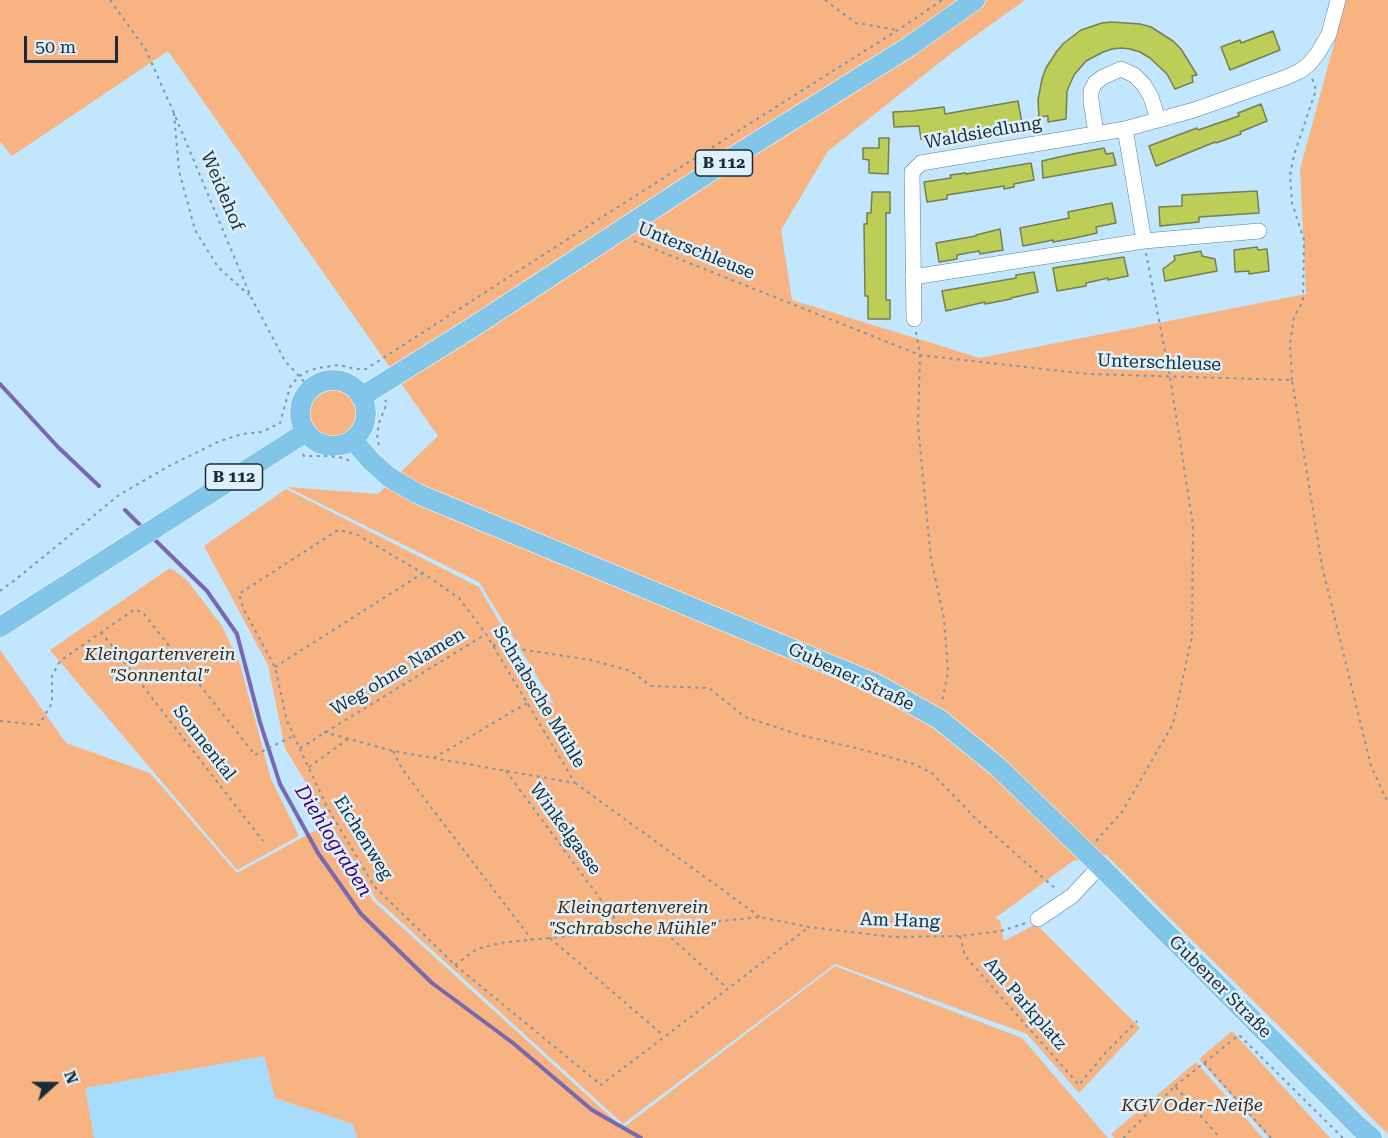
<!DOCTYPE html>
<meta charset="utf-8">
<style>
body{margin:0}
#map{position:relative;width:1388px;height:1138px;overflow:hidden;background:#c2e6fd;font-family:"Roboto Serif",serif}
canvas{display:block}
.north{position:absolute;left:24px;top:1054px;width:60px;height:60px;-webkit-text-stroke:4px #def0fc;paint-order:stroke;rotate:69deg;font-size:16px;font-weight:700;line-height:24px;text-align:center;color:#1a2c37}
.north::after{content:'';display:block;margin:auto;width:21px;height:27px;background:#1a2c37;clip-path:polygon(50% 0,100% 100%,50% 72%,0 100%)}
.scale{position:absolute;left:24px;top:36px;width:94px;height:27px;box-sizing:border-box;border:3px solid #1a2c37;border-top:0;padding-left:8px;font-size:18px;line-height:21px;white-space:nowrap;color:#1a2c37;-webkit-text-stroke:4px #def0fc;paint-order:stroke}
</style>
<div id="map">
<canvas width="1388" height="1138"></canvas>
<div class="north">N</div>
<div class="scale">50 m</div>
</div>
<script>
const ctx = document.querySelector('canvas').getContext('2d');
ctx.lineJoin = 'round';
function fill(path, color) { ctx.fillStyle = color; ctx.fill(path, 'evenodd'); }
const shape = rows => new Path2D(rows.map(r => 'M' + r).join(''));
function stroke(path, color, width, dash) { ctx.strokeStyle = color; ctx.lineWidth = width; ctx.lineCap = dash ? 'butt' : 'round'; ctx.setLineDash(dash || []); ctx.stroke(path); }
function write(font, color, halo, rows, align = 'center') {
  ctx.font = font + ' "Roboto Serif",serif'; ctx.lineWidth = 5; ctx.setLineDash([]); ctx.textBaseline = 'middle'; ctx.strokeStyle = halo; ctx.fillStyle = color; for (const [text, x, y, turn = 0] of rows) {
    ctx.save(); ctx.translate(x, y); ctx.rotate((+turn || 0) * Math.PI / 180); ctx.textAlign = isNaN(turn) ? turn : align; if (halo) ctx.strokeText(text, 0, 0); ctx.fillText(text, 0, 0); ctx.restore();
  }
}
fill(shape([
 [264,1056,275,1098,353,1124,357,1138,94,1138,85,1088]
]), '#a7dcfe');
fill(shape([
 [0,0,1025,0,953,52,828,151,781,230,792,300,980,358,1306,294,1300,169,1346,0,1388,0,1388,1134,1106,855,1073,861,995,918,1000,921,1004,941,1036,924,1140,1028,1079,1093,1027,1034,835,964,623,1124,376,899,285,748,268,665,204,546,286,489,479,587,545,700,554,704,479,582,287,487,378,494,438,436,168,51,12,156,0,141],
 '309 414a25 25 0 1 1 50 0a25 25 0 1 1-50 0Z',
 [170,568,186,579,222,626,240,664,271,779,299,836,237,870,50,650],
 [0,650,66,743,150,773,237,873,327,824,373,901,623,1128,835,966,1022,1038,1108,1138,357,1138,353,1124,275,1098,264,1056,85,1088,94,1138,0,1138],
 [1232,1031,1330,1138,1269,1138,1199,1059],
 [1196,1062,1263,1138,1114,1138,1111,1134]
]), '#f7b381');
stroke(shape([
 [0,384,58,447,99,486],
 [125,510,144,529],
 [153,538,207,591,237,634,260,722,280,784,318,853,361,914,432,983,513,1043,592,1110,641,1138]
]), '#7868b0', 4);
const building = shape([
 [1112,22,1140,24,1151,27,1173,41,1181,49,1197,75,1192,76,1193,82,1175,89,1167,74,1150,58,1140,52,1130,49,1121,48,1112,49,1103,52,1086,61,1074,75,1067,91,1066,119,1048,122,1048,116,1039,117,1038,100,1042,79,1046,68,1057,51,1064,43,1081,30,1102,23,1112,22],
 [1273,31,1280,50,1230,70,1221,47,1240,40,1241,43,1273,31],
 [1018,101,1022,123,1012,124,1013,128,932,142,931,137,921,139,919,126,894,127,893,112,912,111,944,107,945,114,1018,101],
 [1261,104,1267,121,1240,132,1241,134,1216,143,1215,142,1156,166,1149,146,1197,128,1198,130,1204,128,1239,116,1238,113,1261,104],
 [879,138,889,138,888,174,869,173,869,160,863,159,863,148,879,148,879,138],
 [1104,148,1106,154,1113,153,1116,165,1043,178,1042,161,1068,155,1104,148],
 [1031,163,1034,180,1014,184,1014,187,1004,189,1004,186,947,195,947,199,927,202,924,182,951,178,950,175,966,173,966,174,1031,163],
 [1257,191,1259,213,1199,217,1199,222,1160,226,1159,207,1182,206,1182,195,1257,191],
 [872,192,890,192,890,213,886,213,886,300,890,300,890,319,868,319,868,296,865,296,864,224,867,224,867,213,871,213,872,192],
 [1112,203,1116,223,1096,227,1097,233,1075,238,1053,242,1053,240,1023,246,1020,228,1069,218,1068,212,1112,203],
 [1000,229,1003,250,980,254,979,251,957,255,957,259,939,262,936,243,976,236,976,235,1000,229],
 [1257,247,1258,250,1267,249,1269,271,1249,274,1249,271,1235,272,1234,250,1257,247],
 [1201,251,1202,256,1215,259,1217,271,1165,281,1163,269,1175,260,1174,256,1201,251],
 [1124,257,1128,276,1108,280,1108,278,1086,283,1086,286,1057,291,1053,268,1124,257],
 [1034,272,1038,292,1011,298,1011,299,985,304,985,302,946,311,942,291,1016,278,1016,275,1034,272]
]);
fill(building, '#bcce58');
stroke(building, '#767e53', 1.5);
const minor = shape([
 [1096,133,1091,101,1091,91,1095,83,1103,77,1121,69,1134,75,1144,85,1151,97,1158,120],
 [1144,241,1259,231],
 [913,277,1144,241,1125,129],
 [914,319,912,172,921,163,1125,129,1194,110,1287,77,1300,71,1309,64,1318,53,1329,34,1338,0],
 [1038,919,1072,896,1100,866]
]);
const major = shape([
 '300 413a33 33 0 1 1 66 0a33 33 0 1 1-66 0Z',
 [361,397,473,327,725,162,910,46,975,0],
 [353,440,371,461,389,477,418,494,874,683,939,719,998,767,1100,866,1359,1127,1372,1138],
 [0,627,306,432]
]);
stroke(minor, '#57819b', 16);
stroke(major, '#fff', 21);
stroke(shape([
 [110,0,146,50,173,111,251,297,285,361,311,389],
 [825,0,856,23,898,30],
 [174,113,179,171,195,230,218,267,249,295],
 [634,241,920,355,1087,374,1292,380,1322,566,1371,766,1388,803],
 [916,332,920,355,918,426,931,559,944,618,948,672,942,702],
 [1292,380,1290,344,1294,317,1303,301,1304,240,1292,203,1290,175,1294,155,1316,90,1312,78],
 [379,445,377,439,379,423,387,403,385,400],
 [303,454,304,456,328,456,345,458,349,461],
 [0,591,15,580,119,495,171,465,220,441,242,434,262,432,280,423,290,387,298,377,308,371,318,368,339,365,356,369,366,369,613,210,898,30,942,0],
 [101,632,263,841],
 [493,645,591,660,631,671,651,686,709,688,745,717,800,735,856,748,914,764,932,773,976,819,1056,889],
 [275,667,423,573],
 [0,721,39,725,52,703,52,676,60,661,135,609,144,614,255,755,293,736],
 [324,732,393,751,575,783,486,634,459,598,423,573,356,534,338,530,239,594,244,610,275,667,287,721,326,805,374,886,455,965,601,1085,809,927],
 [300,748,486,634],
 [393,751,402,769,532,940],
 [434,758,527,703],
 [309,767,348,739],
 [506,771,623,930],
 [575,783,760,917],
 [1096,841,1122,812,1173,724,1192,636,1193,525,1170,377,1146,253],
 [660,928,727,988],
 [960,936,965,956,1079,1085,1106,1052,1137,1021],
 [550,938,664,1036],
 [455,965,477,949,500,943,760,917,809,927,893,937,960,936,1001,931,1026,923],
 [1204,1063,1271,1138],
 [1175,1086,1239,1035,1343,1138],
 [1125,1138,1124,1137,1175,1086,1220,1138]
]), '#7b97a9', 2, [3, 4.5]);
stroke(minor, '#fff', 15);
stroke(major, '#81c5e8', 20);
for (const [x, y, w] of [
 [724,163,57],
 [234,477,57]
]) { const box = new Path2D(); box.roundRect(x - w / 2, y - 13, w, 26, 4.5); ctx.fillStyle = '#def0fc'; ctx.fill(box); stroke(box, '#1a2c37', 1.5); }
write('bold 16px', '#1a2c37', null, [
 ["B 112",724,163],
 ["B 112",234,477]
]);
write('18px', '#1a2c37', '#def0fc', [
 ["Waldsiedlung",983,133,-10],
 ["Weidehof",222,191,67],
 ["Unterschleuse",696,251,22],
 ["Unterschleuse",1159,363,2],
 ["Weg ohne Namen",398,672,-31],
 ["Gubener Straße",851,677,25],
 ["Schrabsche Mühle",539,697,59],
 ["Sonnental",204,743,52],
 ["Winkelgasse",565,829,54],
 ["Eichenweg",363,838,58],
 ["Am Hang",900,921,2],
 ["Gubener Straße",1220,987,45],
 ["Am Parkplatz",1025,1004,49]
]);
write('italic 18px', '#4a2606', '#def0fc', [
 ["Kleingartenverein",160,655],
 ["\"Sonnental\"",160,676],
 ["Kleingartenverein",633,908],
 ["\"Schrabsche Mühle\"",633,929],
 ["KGV Oder-Neiße",1192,1106]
]);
write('italic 20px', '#41027f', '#def0fc', [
 ["Diehlograben",333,841,58]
]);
</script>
